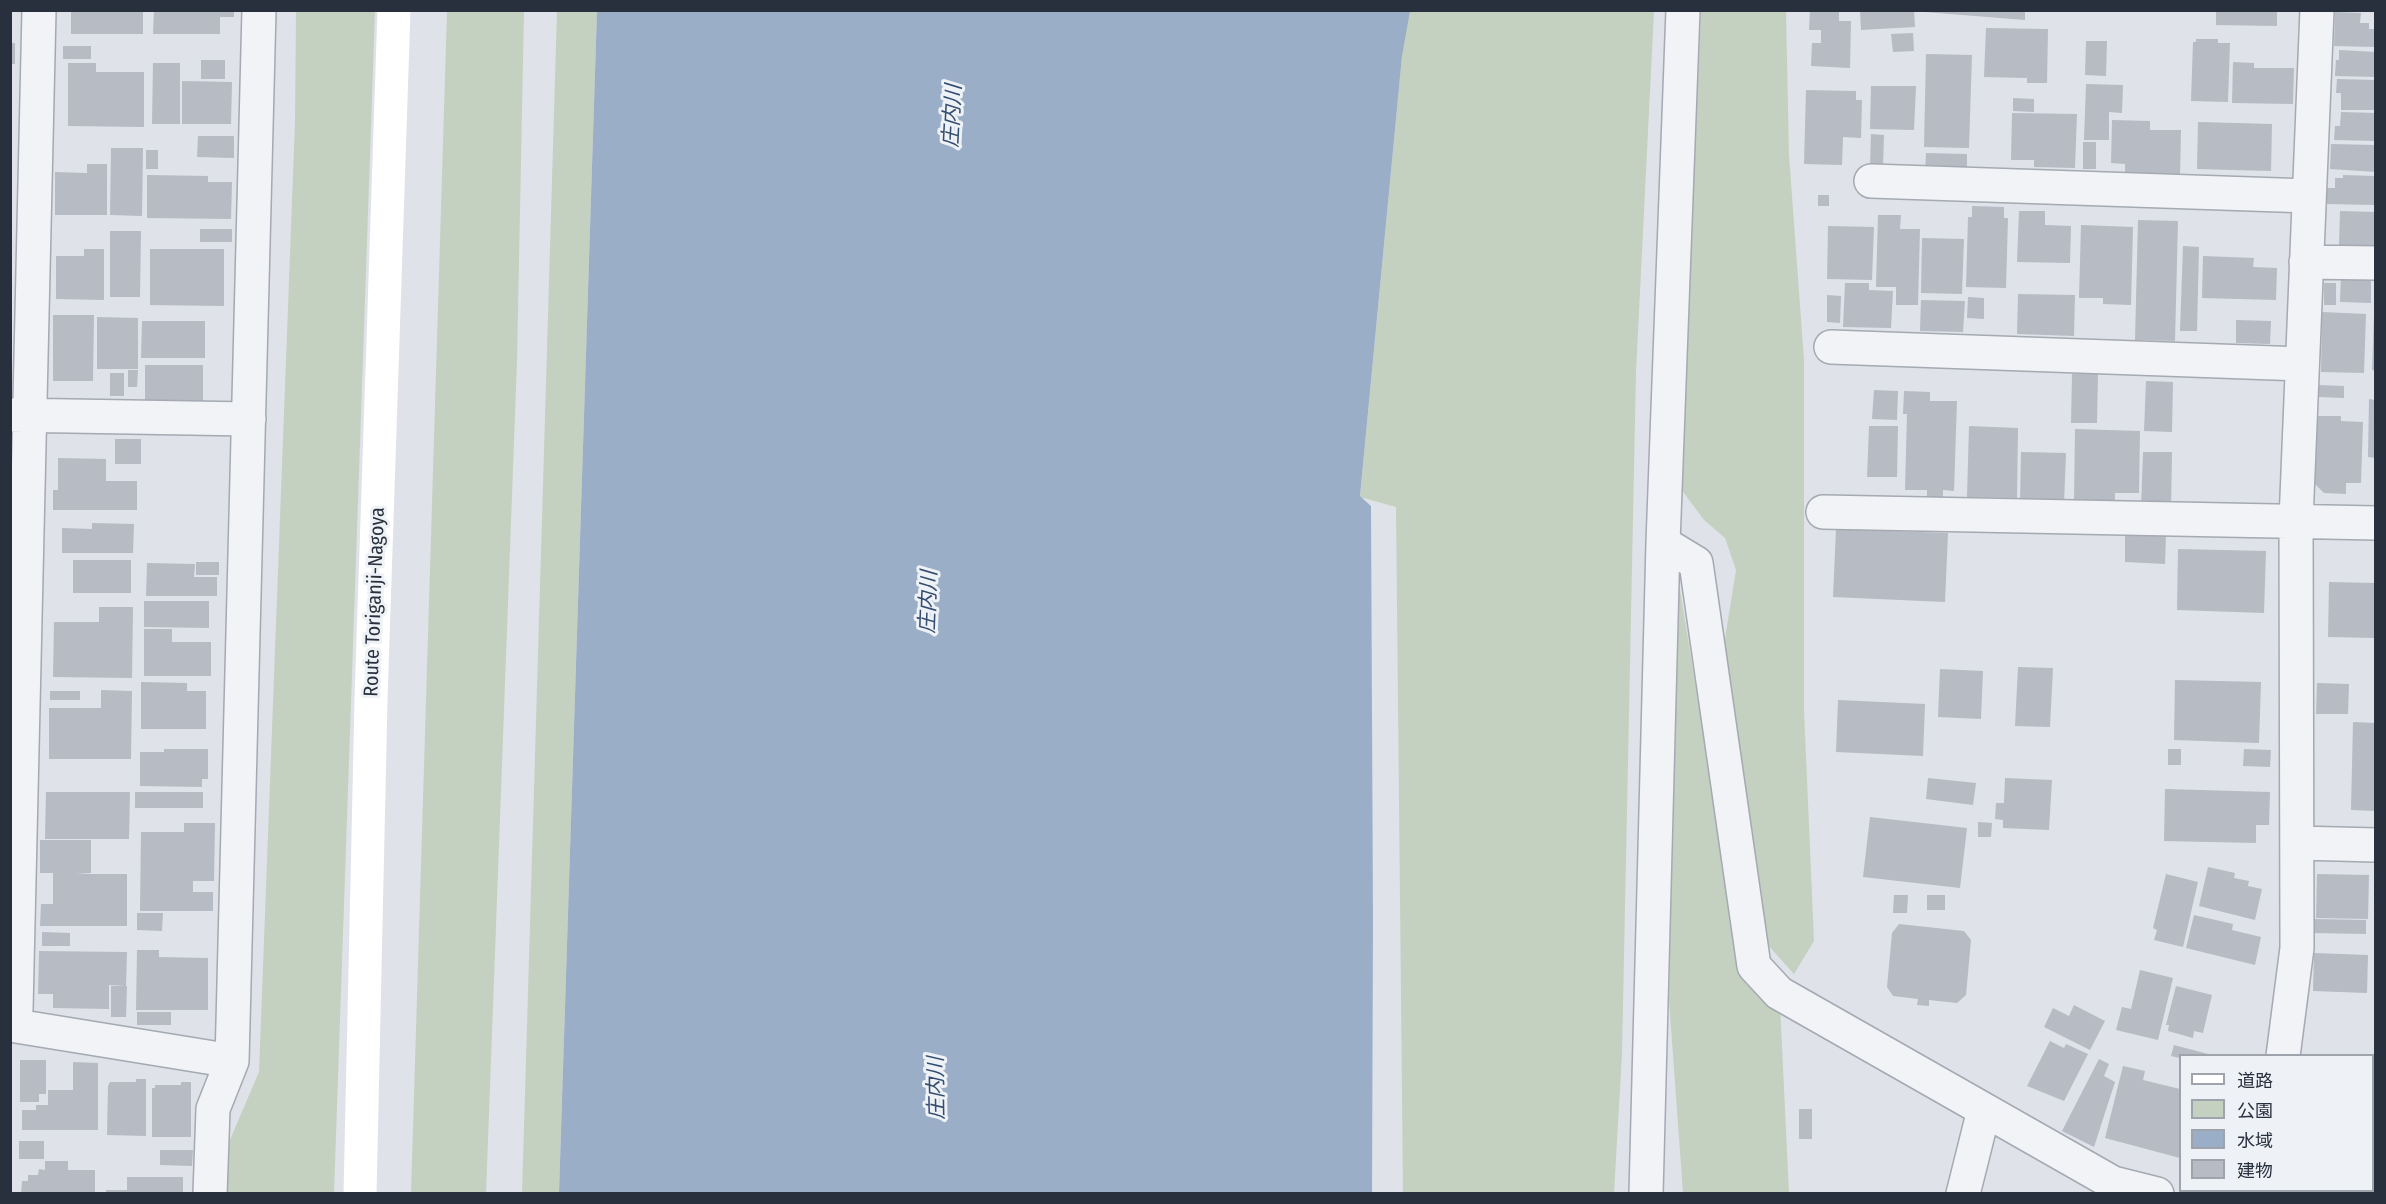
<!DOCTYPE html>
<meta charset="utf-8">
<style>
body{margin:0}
#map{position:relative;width:2386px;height:1204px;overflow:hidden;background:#dfe2e8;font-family:"Fira Sans Condensed","Noto Sans JP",sans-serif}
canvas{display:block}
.frame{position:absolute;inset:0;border:12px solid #28303e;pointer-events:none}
.legend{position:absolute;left:2179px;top:1054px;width:195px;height:138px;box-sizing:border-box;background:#eef1f5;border:2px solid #9fa4ac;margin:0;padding:8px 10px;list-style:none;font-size:18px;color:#28303e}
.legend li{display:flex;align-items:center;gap:12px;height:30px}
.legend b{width:30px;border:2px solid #9fa4ac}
</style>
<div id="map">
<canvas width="2386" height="1204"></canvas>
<div class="frame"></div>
<ul class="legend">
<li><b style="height:8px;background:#fff"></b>道路</li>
<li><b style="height:16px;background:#c4d1c0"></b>公園</li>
<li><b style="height:16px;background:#9aafc7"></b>水域</li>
<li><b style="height:16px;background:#b6bbc4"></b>建物</li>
</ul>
</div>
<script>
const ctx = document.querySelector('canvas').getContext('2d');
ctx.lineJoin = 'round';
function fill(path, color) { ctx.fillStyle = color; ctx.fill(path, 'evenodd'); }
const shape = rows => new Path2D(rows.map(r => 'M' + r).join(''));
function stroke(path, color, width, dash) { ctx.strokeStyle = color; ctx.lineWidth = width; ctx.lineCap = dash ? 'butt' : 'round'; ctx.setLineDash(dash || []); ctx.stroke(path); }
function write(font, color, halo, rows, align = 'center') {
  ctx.font = font + ' "Fira Sans Condensed","Noto Sans JP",sans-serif'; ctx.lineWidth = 6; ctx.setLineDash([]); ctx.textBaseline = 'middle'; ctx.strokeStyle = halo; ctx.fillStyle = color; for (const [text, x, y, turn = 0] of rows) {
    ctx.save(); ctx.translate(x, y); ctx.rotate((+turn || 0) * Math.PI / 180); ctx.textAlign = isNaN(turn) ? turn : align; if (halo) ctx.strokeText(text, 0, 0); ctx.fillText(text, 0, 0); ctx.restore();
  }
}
fill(shape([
 [296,11,375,11,334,1193,224,1194,226,1149,259,1072,295,122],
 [447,11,524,11,517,361,486,1194,411,1193],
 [557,11,597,11,559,1193,522,1194],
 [1404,11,1654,11,1636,372,1622,1054,1614,1193,1403,1193,1396,507,1360,497,1402,56],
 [1701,11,1786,11,1789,155,1804,360,1804,710,1814,941,1794,974,1758,934,1723,651,1736,570,1725,538,1704,520,1681,489],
 [1678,578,1743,974,1780,1004,1789,1193,1683,1193,1669,1000]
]), '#c4d1c0');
fill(shape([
 [597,11,1410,11,1402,56,1360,496,1371,506,1373,922,1372,1193,559,1193]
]), '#9aafc7');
fill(shape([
 [71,10,143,10,143,34,71,34],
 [154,10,234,10,234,17,220,17,220,34,153,34],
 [1810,10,1839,10,1839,21,1851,21,1850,68,1811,66,1812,43,1821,43,1821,30,1809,30],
 [1860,10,1914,10,1915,27,1861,30],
 [1925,10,2025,10,2025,20,1925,12],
 [2216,10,2277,10,2277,26,2216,25],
 [2335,12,2361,13,2360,23,2369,23,2369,29,2376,29,2376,47,2334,46],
 [1986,28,2048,29,2047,83,2027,83,2027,78,1984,77],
 [1913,33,1914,51,1893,52,1891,34],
 [2196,39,2218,39,2218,43,2230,43,2228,102,2191,101,2193,42,2196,42],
 [2086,41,2107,41,2106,76,2085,75],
 [10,43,15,43,15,64,10,64],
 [63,46,91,46,91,59,63,59],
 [2339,50,2376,52,2376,77,2335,76,2336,60,2339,60],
 [1926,54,1972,55,1969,148,1924,147],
 [201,60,225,60,225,79,201,79],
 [2233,62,2254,63,2254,68,2294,68,2293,104,2232,103],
 [68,63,96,63,96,72,144,72,144,127,68,126],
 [153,63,180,63,180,124,152,124],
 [2337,79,2376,80,2376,110,2341,110,2341,93,2336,93],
 [182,81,232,82,231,124,182,124],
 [2086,84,2123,85,2122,113,2109,112,2109,140,2084,140],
 [1871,86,1916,86,1914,130,1870,129],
 [1806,90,1856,91,1856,100,1862,100,1861,138,1843,137,1842,165,1804,164],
 [2013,98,2034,99,2034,112,2013,111],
 [2341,112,2376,113,2376,141,2334,140,2335,126,2340,126],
 [2012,113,2077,114,2075,168,2034,167,2034,160,2011,160],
 [2112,120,2150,121,2150,130,2181,130,2180,177,2125,175,2125,164,2111,163],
 [2198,122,2272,124,2271,171,2197,169],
 [1871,134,1884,135,1883,167,1870,167],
 [198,136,234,136,234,158,197,157],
 [2083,142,2096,142,2096,169,2083,169],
 [2331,144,2376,145,2376,172,2330,169],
 [111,148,143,148,142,216,110,215],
 [146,150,158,150,158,169,146,169],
 [1926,153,1967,154,1967,175,1925,174],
 [87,164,107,164,107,215,55,215,55,172,87,173],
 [147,175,208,176,208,182,232,182,231,219,147,218],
 [2343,175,2376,176,2376,205,2326,204,2327,188,2335,188,2335,178,2343,178],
 [1818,195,1829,195,1829,206,1818,206],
 [1972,206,2004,207,2004,218,2008,218,2006,288,1966,287,1968,217,1972,217],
 [2019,211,2045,211,2045,225,2071,226,2070,263,2017,262],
 [2340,211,2376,212,2376,246,2339,245],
 [1878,215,1901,215,1900,229,1920,229,1918,305,1896,305,1896,287,1876,287],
 [2138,220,2178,221,2175,341,2135,340],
 [2081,225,2133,227,2131,305,2103,304,2103,298,2079,298],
 [1828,226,1874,227,1872,280,1827,279],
 [200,229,232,229,232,242,200,242],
 [110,231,141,231,140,297,110,297],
 [1922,238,1964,239,1962,294,1921,293],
 [2183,246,2199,247,2197,331,2180,331],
 [84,249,104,249,104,300,56,299,56,256,84,256],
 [150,249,224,249,224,306,150,305],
 [2203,256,2254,258,2253,267,2277,268,2276,300,2202,298],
 [2341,274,2371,274,2371,303,2340,302],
 [1845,283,1869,283,1869,290,1893,291,1891,328,1843,327],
 [2324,283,2336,283,2336,305,2324,305],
 [2018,294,2075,295,2074,336,2017,334],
 [1827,295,1841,296,1840,323,1827,322],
 [1968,297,1984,298,1984,319,1967,318],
 [1921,300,1965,301,1963,332,1920,331],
 [2322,312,2366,314,2364,373,2321,372],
 [53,315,94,315,93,381,53,381],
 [2374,315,2376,315,2376,371,2372,370],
 [97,317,138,318,138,369,97,369],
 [2236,320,2271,321,2270,344,2236,343],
 [142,321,205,321,205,358,141,358],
 [145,365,203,365,203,404,145,404],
 [128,370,138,370,137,387,128,387],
 [110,373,124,373,124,396,110,396],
 [2072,374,2098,374,2097,423,2071,423],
 [2146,381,2173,382,2172,432,2144,431],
 [2318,385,2344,386,2344,398,2318,397],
 [1874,390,1898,391,1897,420,1872,419],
 [1904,391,1930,392,1930,401,1957,401,1954,491,1943,490,1943,504,1927,503,1927,490,1905,490,1907,414,1903,414],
 [2369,399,2376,400,2376,458,2368,457],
 [2317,416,2341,416,2341,421,2363,422,2361,483,2346,483,2346,494,2324,493,2315,484],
 [1869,426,1898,426,1897,477,1867,477],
 [1969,426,2018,428,2017,498,1967,497],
 [2075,429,2140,431,2139,493,2115,493,2115,503,2074,502],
 [115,439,141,439,141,464,115,464],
 [2021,452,2066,453,2064,504,2020,504],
 [2143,452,2172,452,2171,510,2141,508],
 [58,458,106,459,106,481,137,481,137,510,53,510,53,490,58,490],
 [92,523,134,524,133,553,62,553,62,528,92,529],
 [1836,529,1948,533,1945,602,1833,597],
 [2125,534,2166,535,2165,564,2125,562],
 [2178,549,2266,551,2264,613,2177,610],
 [73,560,131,560,131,593,73,593],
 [196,562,219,562,219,575,196,575],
 [147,563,195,564,194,577,217,577,217,596,146,596],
 [2329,582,2376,583,2376,638,2328,637],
 [144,601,209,601,209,628,144,627],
 [99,607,133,607,132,678,53,677,54,622,99,622],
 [144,629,172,629,172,642,211,642,211,676,144,676],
 [2018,667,2053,668,2050,727,2015,726],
 [1940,669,1983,671,1981,719,1938,717],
 [2175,680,2261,682,2259,743,2174,740],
 [141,682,187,683,187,691,206,691,206,729,141,729],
 [2317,683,2349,684,2348,714,2316,714],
 [101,690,132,691,131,759,49,759,49,708,101,708],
 [50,691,80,691,80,700,50,700],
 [1838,700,1925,704,1923,756,1836,752],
 [2353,722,2376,723,2376,811,2351,810],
 [164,749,208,749,208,779,202,779,202,787,140,786,140,752,164,752],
 [2168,749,2181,749,2181,765,2168,765],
 [2244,749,2271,750,2270,767,2243,766],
 [1928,778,1976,783,1973,805,1926,799],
 [2005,778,2052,780,2049,830,2003,828,2003,820,1995,819,1996,803,2004,803],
 [2165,789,2270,792,2269,825,2256,825,2256,843,2164,841],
 [46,792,130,792,129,839,45,839],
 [135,792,203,792,203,808,135,808],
 [1870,817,1967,828,1960,888,1863,877],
 [1978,822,1992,823,1991,837,1978,837],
 [184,823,215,823,214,881,193,881,193,892,213,892,213,911,140,911,141,832,184,832],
 [40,840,91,840,91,873,76,874,127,874,127,926,40,926,41,904,53,904,53,873,40,873],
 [2208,867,2235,873,2234,878,2249,881,2248,886,2262,889,2255,920,2199,906],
 [2166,874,2198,882,2183,947,2154,940,2157,930,2153,928],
 [2317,874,2369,875,2368,919,2316,918],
 [1894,895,1908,895,1907,913,1893,913],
 [1927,895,1945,895,1945,910,1927,910],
 [137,913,163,913,162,931,137,930],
 [2194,915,2233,924,2232,930,2261,937,2255,965,2186,948],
 [2313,919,2366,920,2366,934,2312,933],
 [1899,924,1964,931,1971,940,1966,995,1957,1003,1929,1000,1929,1006,1917,1005,1918,999,1893,996,1887,987,1892,933],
 [42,932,70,933,70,946,42,946],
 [137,950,159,950,159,957,208,958,208,1010,136,1010],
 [39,951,127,952,126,986,109,985,109,1009,53,1008,53,994,38,994],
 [2314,953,2368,955,2367,993,2313,991],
 [2140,970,2173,978,2158,1040,2116,1030,2122,1007,2131,1009],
 [111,986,127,986,126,1017,111,1017],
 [2176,986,2212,995,2203,1033,2194,1031,2193,1038,2168,1031,2169,1025,2166,1025],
 [2074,1005,2105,1021,2090,1050,2044,1027,2053,1008,2069,1016],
 [137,1012,171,1012,171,1025,137,1025],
 [2050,1041,2064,1048,2066,1044,2088,1054,2064,1101,2027,1086],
 [2174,1045,2212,1055,2212,1056,2180,1056,2180,1058,2171,1056],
 [2099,1059,2109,1064,2104,1076,2115,1082,2094,1147,2062,1131],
 [2372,1059,2376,1059,2376,1156,2372,1156],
 [20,1060,46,1060,46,1094,39,1094,39,1102,20,1102],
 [73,1062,98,1063,98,1130,22,1130,22,1110,36,1110,36,1105,48,1105,48,1090,73,1090],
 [2123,1066,2145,1071,2143,1080,2180,1089,2180,1158,2105,1138],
 [136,1079,146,1079,146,1136,107,1135,108,1086,110,1082,136,1082],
 [181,1082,191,1082,191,1137,152,1137,152,1088,155,1088,155,1085,181,1085],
 [1799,1109,1812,1109,1812,1139,1799,1139],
 [19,1141,44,1141,44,1159,19,1159],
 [160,1150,193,1150,192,1166,160,1165],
 [45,1161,68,1161,68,1170,95,1170,95,1194,21,1194,22,1181,28,1181,28,1175,38,1175,39,1169,45,1170],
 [127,1177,183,1177,183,1194,106,1194,106,1190,127,1190]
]), '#b6bbc4');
const street = shape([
 [1871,181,2309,196],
 [2306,262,2376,263],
 [1831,347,2302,364],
 [10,415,249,419],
 [1823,512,2376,523],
 [1663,543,1696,563,1754,966,1779,993,2113,1183,2157,1194],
 [2298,843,2376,845],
 [10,1025,16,1009,39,10],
 [10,1025,232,1061],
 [2283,1056,2297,948,2296,521,2317,10],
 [2372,1183,2376,1183],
 [210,1194,213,1109,232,1061,259,10],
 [1646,1194,1663,543,1683,10],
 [1963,1194,1984,1110],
 [2263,1194,2263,1190]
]);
stroke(street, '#a4a9b2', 36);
stroke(street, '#f1f3f6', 33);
stroke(shape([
 [360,1194,371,700,394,10]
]), '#fff', 33);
write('20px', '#28303e', '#eef1f5', [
 ["Route Toriganji-Nagoya",375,602,-88]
]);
write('italic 21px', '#334d71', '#eef1f5', [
 ["庄内川",953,116,-87],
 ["庄内川",929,602,-88],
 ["庄内川",937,1088,-91]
]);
</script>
